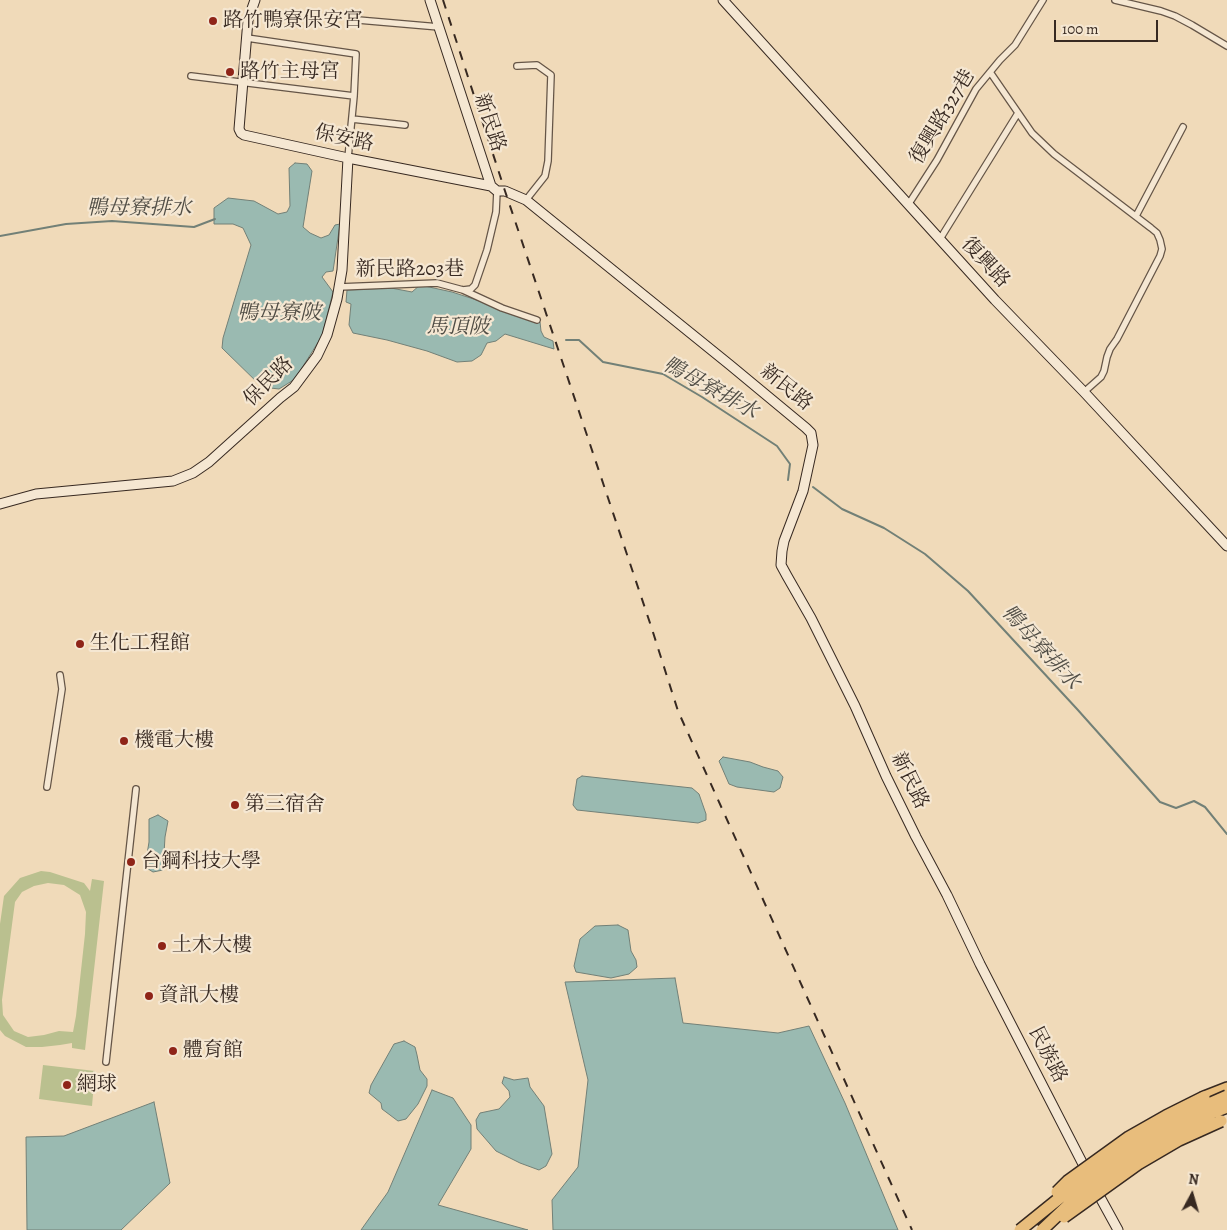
<!DOCTYPE html>
<meta charset="utf-8">
<style>
body{margin:0}
#map{position:relative;width:1227px;height:1230px;overflow:hidden;background:#f0dab9;font-family:Alegreya,serif}
canvas{display:block}
.north{position:absolute;left:1167px;top:1170px;width:50px;height:50px;-webkit-text-stroke:4px #f5e7d2;paint-order:stroke;rotate:6deg;font-size:14px;font-weight:700;line-height:20px;text-align:center;color:#372921}
.north::after{content:'';display:block;margin:auto;width:18px;height:22px;background:#372921;clip-path:polygon(50% 0,100% 100%,50% 72%,0 100%)}
.scale{position:absolute;left:1054px;top:20px;width:104px;height:22px;box-sizing:border-box;border:2px solid #372921;border-top:0;padding-left:6px;font-size:15px;line-height:18px;white-space:nowrap;color:#372921;-webkit-text-stroke:4px #f5e7d2;paint-order:stroke}
</style>
<div id="map">
<canvas width="1227" height="1230"></canvas>
<div class="north">N</div>
<div class="scale">100 m</div>
</div>
<script>
const ctx = document.querySelector('canvas').getContext('2d');
ctx.lineJoin = 'round';
function fill(path, color) { ctx.fillStyle = color; ctx.fill(path, 'evenodd'); }
const shape = rows => new Path2D(rows.map(r => 'M' + r).join(''));
function stroke(path, color, width, dash) { ctx.strokeStyle = color; ctx.lineWidth = width; ctx.lineCap = dash ? 'butt' : 'round'; ctx.setLineDash(dash || []); ctx.stroke(path); }
function write(font, color, halo, rows, align = 'center') {
  ctx.font = font + ' Alegreya,"Noto Serif TC",serif'; ctx.lineWidth = 4.5; ctx.setLineDash([]); ctx.textBaseline = 'middle'; ctx.strokeStyle = halo; ctx.fillStyle = color; for (const [text, x, y, turn = 0] of rows) {
    ctx.save(); ctx.translate(x, y); ctx.rotate((+turn || 0) * Math.PI / 180); ctx.textAlign = isNaN(turn) ? turn : align; if (halo) ctx.strokeText(text, 0, 0); ctx.fillText(text, 0, 0); ctx.restore();
  }
}
fill(shape([
 [41,871,50,872,84,883,90,891,92,879,104,881,85,1050,72,1048,72,1043,60,1045,42,1047,26,1047,5,1036,0,1030,0,924,4,896,20,878],
 [48,883,64,885,80,895,86,912,85,934,76,1016,73,1032,59,1031,44,1035,28,1037,14,1031,3,1015,2,1000,15,902,22,892,34,886],
 [43,1065,95,1071,92,1106,39,1099]
]), '#bac08f');
const water = shape([
 [295,163,307,164,312,171,303,227,310,233,321,238,329,235,335,225,340,224,333,271,326,272,322,277,333,292,322,336,295,379,279,389,262,387,222,348,223,338,251,245,243,228,233,224,214,224,214,208,228,198,254,201,278,214,287,212,290,206,289,168,295,163],
 [420,285,452,292,489,304,540,322,541,331,544,337,553,341,554,349,505,334,496,341,487,343,481,355,472,361,457,362,427,351,387,340,353,333,349,325,351,304,346,302,347,290,391,288,412,292,420,285],
 [723,757,750,762,763,767,778,771,783,777,780,788,774,792,737,787,729,784,719,761,723,757],
 [582,776,692,788,699,794,706,814,706,820,698,823,577,810,573,805,577,779,582,776],
 [158,815,168,821,165,837,163,870,153,872,145,867,149,842,149,819,158,815],
 [618,925,628,930,631,951,636,960,637,967,629,974,611,978,576,972,574,966,580,939,595,926,618,925],
 [675,978,683,1023,778,1033,809,1026,845,1103,898,1230,553,1230,552,1200,578,1167,588,1080,565,982,675,978],
 [404,1041,415,1047,417,1055,420,1070,427,1079,427,1086,418,1104,406,1119,398,1121,382,1109,381,1103,369,1093,371,1085,394,1044,404,1041],
 [504,1077,514,1080,528,1078,530,1087,544,1106,552,1154,546,1166,539,1170,520,1163,496,1151,477,1129,476,1120,480,1113,499,1109,510,1097,509,1091,502,1083,504,1077],
 [432,1090,453,1098,471,1125,471,1149,438,1205,528,1230,361,1230,388,1192,432,1090],
 [154,1102,170,1183,121,1230,27,1230,26,1137,64,1136,154,1102]
]);
fill(water, '#9abab1');
stroke(water, '#728077', 1);
stroke(shape([
 [0,236,66,224,112,221,194,227,215,219],
 [566,340,579,340,603,362,663,374,702,397,777,446,790,464,788,480],
 [813,487,842,509,884,528,925,554,968,591,1077,709,1160,802,1176,808,1194,801,1205,807,1227,834]
]), '#728077', 2);
const street = shape([
 [1115,0,1161,11,1175,16,1192,25,1227,46],
 [358,20,439,27],
 [247,38,356,54,354,96,348,158],
 [517,66,537,65,551,75,548,161,545,176,526,200],
 [990,72,1032,133,1054,154,1151,228,1157,233,1160,240,1162,249,1160,256,1117,339,1110,349,1107,357,1104,371,1101,377,1084,392],
 [191,76,354,96],
 [352,119,405,125],
 [908,205,937,160,976,89,1000,60,1015,45,1043,0],
 [1136,216,1183,127],
 [940,239,1018,113],
 [339,287,437,283,463,290,471,289,475,285,487,250,496,212,497,191],
 [463,290,502,308,537,320],
 [47,787,62,689,60,675],
 [106,1062,136,789]
]);
const secondary = shape([
 [255,0,248,20,239,129,241,133,244,135,348,158,491,186],
 [430,0,491,186,497,191,505,191,526,200,730,365,806,428,811,433,813,445,803,491,784,541,782,551,781,565,787,576,811,618,855,706,886,776,916,837,947,895,980,964,1087,1172],
 [723,0,995,300,1084,392,1227,546],
 [0,504,36,494,173,481,193,473,209,462,280,398,294,387,317,356,327,335,337,299,342,270,348,158],
 [1095,1188,1118,1230]
]);
const highway = shape([
 [1204,1097,1227,1088]
]);
stroke(street, '#655547', 8);
stroke(secondary, '#372921', 11);
stroke(highway, '#372921', 14);
stroke(street, '#f5e7d2', 5.5);
stroke(secondary, '#f5e7d2', 9);
stroke(highway, '#e8bd7c', 11);
stroke(shape([
 [443,0,505,191,651,626,678,711,912,1230]
]), '#372921', 2, [9, 9]);
const highwayBridge = shape([
 [1057,1192,1068,1181,1129,1137,1166,1116,1204,1097],
 [1064,1217,1138,1164,1179,1140,1221,1121],
 [1020,1230,1077,1184,1135,1143,1211,1103,1227,1096],
 [1042,1230,1079,1195,1139,1152,1214,1112,1227,1107]
]);
stroke(highwayBridge, '#372921', 14, []);
stroke(highwayBridge, '#e8bd7c', 11);
for (const [x, y, r, color] of [
 [213,21,5,"#8f2418"],
 [230,72,5,"#8f2418"],
 [80,644,5,"#8f2418"],
 [124,741,5,"#8f2418"],
 [235,805,5,"#8f2418"],
 [131,862,5,"#8f2418"],
 [162,946,5,"#8f2418"],
 [149,996,5,"#8f2418"],
 [173,1051,5,"#8f2418"],
 [67,1085,5,"#8f2418"]
]) { const dot = new Path2D(); dot.arc(x, y, r, 0, 2 * Math.PI); ctx.fillStyle = color; ctx.fill(dot); stroke(dot, '#f5e7d2', 2); }
write('20px', '#372921', '#f5e7d2', [
 ["路竹鴨寮保安宮",223,21],
 ["路竹主母宮",240,72],
 ["生化工程館",90,644],
 ["機電大樓",134,741],
 ["第三宿舍",245,805],
 ["台鋼科技大學",141,862],
 ["土木大樓",172,946],
 ["資訊大樓",159,996],
 ["體育館",183,1051],
 ["網球",77,1085]
], 'left');
write('20px', '#372921', '#f5e7d2', [
 ["復興路327巷",943,117,-59],
 ["新民路",489,123,72],
 ["保安路",344,139,12],
 ["復興路",985,263,47],
 ["新民路203巷",410,270],
 ["保民路",269,382,-45],
 ["新民路",786,388,39],
 ["新民路",909,781,64],
 ["民族路",1047,1055,63]
]);
write('italic 21px', '#504d45', '#f5e7d2', [
 ["鴨母寮排水",139,209],
 ["鴨母寮陂",279,314],
 ["馬頂陂",458,328],
 ["鴨母寮排水",710,389,29],
 ["鴨母寮排水",1040,648,48]
]);
</script>
